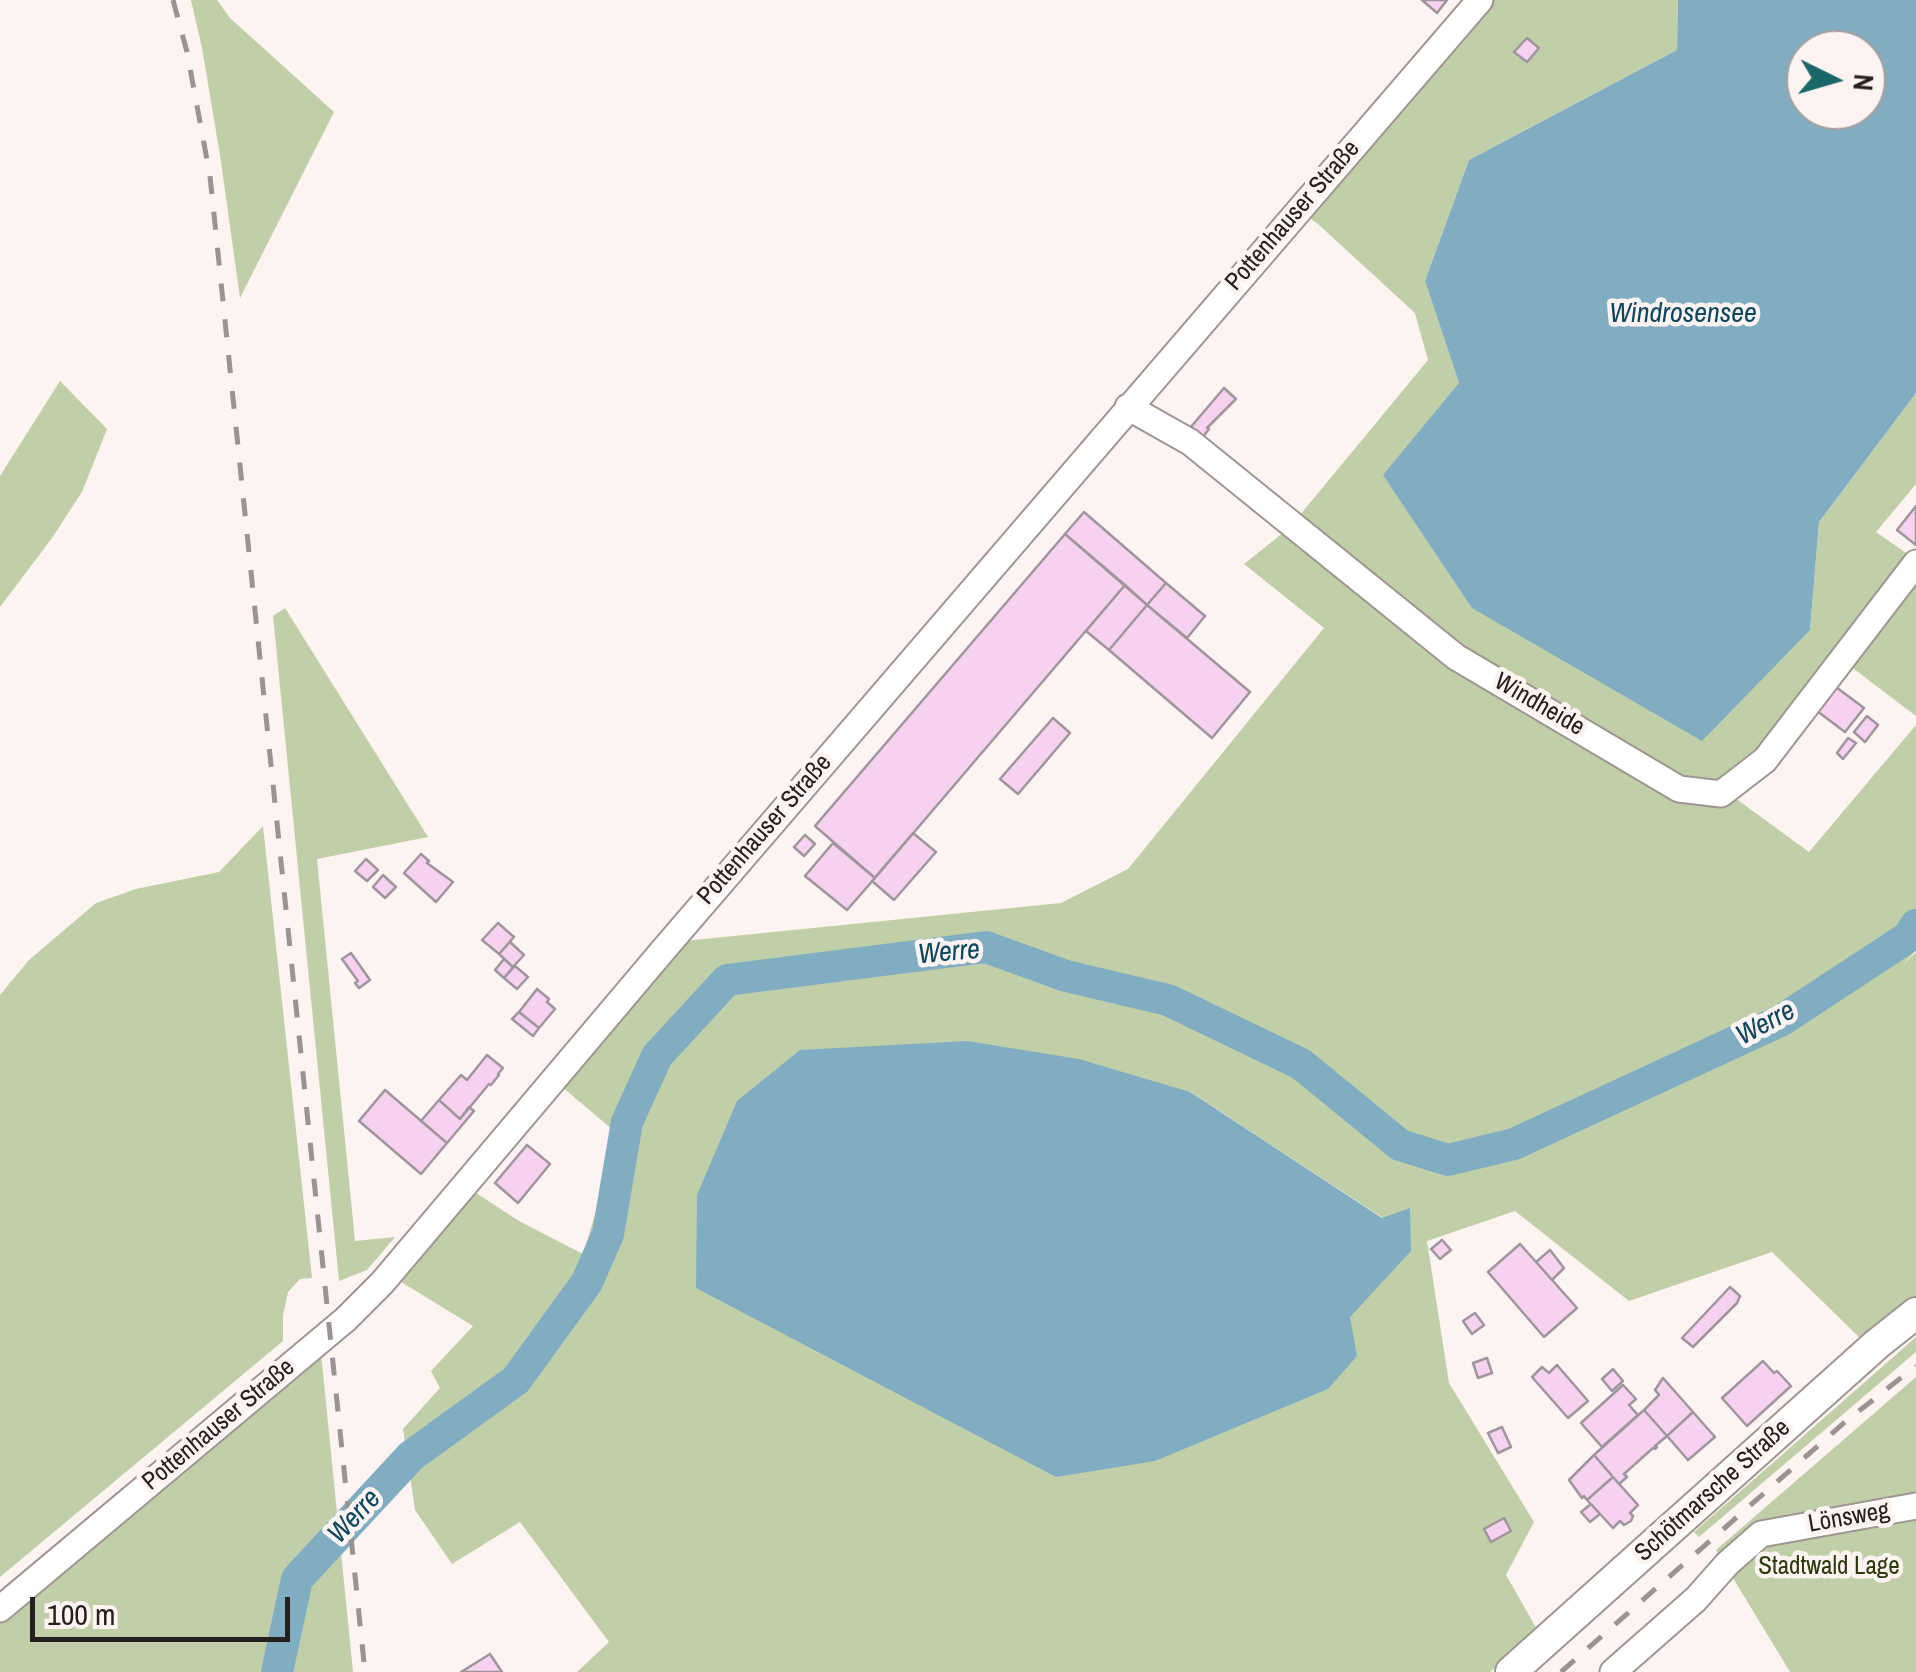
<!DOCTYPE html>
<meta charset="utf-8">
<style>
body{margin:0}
#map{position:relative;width:1916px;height:1672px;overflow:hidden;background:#fdf3f0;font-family:"Archivo Narrow",sans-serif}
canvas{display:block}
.north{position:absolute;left:1786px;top:30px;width:100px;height:100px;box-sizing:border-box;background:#fdf3f0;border:2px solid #a69f9c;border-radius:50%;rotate:95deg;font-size:28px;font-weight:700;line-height:40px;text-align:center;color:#24201e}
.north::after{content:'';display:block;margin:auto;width:35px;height:45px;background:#196766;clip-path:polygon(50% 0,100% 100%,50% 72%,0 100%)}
.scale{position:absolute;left:30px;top:1597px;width:260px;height:45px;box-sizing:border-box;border:5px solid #24201e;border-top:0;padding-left:12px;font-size:30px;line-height:35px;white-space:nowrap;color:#24201e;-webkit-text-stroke:8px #fdf3f0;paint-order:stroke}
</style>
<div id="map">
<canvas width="1916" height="1672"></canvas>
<div class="north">N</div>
<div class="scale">100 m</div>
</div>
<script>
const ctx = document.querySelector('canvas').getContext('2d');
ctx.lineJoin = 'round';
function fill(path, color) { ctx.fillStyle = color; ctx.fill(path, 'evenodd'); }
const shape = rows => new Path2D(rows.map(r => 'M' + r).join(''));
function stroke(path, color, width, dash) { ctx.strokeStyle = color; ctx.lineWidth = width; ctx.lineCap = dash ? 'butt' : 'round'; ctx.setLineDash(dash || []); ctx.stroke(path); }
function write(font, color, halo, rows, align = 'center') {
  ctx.font = font + ' "Archivo Narrow",sans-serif'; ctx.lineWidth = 9; ctx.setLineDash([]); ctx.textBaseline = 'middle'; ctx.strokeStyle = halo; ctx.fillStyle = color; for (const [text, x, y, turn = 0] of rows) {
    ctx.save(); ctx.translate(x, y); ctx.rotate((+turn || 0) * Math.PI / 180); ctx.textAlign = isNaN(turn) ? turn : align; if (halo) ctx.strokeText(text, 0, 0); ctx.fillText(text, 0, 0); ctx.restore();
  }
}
fill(shape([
 [191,0,217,0,230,18,334,112,240,298,220,155,202,48],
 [1489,0,1678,0,1677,50,1469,160,1425,281,1459,383,1810,630,1819,522,1916,393,1916,484,1876,532,1916,560,1916,716,1850,666,1735,798,1809,852,1916,725,1916,950,1902,966,1916,952,1916,1302,1864,1342,1772,1252,1629,1301,1515,1211,1427,1241,1449,1383,1534,1522,1506,1575,1538,1631,1490,1672,577,1672,609,1642,520,1522,452,1564,415,1510,403,1429,440,1388,431,1371,473,1326,398,1280,473,1191,519,1221,583,1254,619,1135,561,1086,684,941,1061,903,1128,869,1324,628,1244,564,1288,529,1464,648,1300,515,1428,360,1415,313,1319,225,1302,212],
 [1190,1092,1383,1218,1410,1251,1349,1317],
 [60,381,107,429,82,492,52,538,0,607,0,476],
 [285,608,428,837,317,859,355,1241,395,1237,367,1270,339,1281,273,616],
 [263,826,312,1278,300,1279,288,1292,283,1315,283,1341,0,1577,0,995,29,960,96,903,136,889,219,872],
 [1916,1337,1916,1352,1699,1537,1694,1532],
 [321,1353,353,1672,0,1672,0,1623],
 [1916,1377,1916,1672,1790,1672,1716,1550]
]), '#c0cfa8');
fill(shape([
 [1678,0,1916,0,1916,393,1819,522,1810,630,1702,741,1472,608,1383,475,1459,383,1425,281,1469,160,1677,50],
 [1866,50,1866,110,1806,110,1806,50],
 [967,1041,1079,1059,1190,1092,1382,1218,1410,1208,1411,1251,1350,1317,1357,1356,1328,1389,1155,1461,1056,1477,696,1288,697,1195,737,1101,800,1050]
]), '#81adc3');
stroke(shape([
 [277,1672,297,1579,411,1456,516,1380,587,1282,608,1234,627,1122,657,1056,727,980,986,947,1066,976,1168,1000,1301,1064,1400,1145,1448,1160,1514,1144,1782,1020,1908,937,1916,925]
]), '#81adc3', 32);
const building = shape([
 [1422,0,1447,0,1437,13,1422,0],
 [1527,38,1539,48,1527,62,1514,52,1527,38],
 [1224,388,1236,399,1207,428,1209,429,1202,438,1190,428,1224,388],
 [1916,506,1916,545,1897,530,1916,506],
 [1084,512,1166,583,1147,605,1065,534,1084,512],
 [1065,534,1125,585,875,878,815,826,1065,534],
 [1166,583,1205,616,1187,638,1147,605,1166,583],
 [1125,585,1147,605,1109,650,1086,631,1125,585],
 [1147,605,1250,692,1212,738,1109,650,1147,605],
 [1836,687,1864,708,1845,732,1817,711,1836,687],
 [1867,716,1878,725,1865,742,1854,732,1867,716],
 [1053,718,1070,733,1018,794,1000,779,1053,718],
 [1848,738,1856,743,1843,759,1837,753,1848,738],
 [913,833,936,852,894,900,872,881,913,833],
 [805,835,815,844,804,856,794,847,805,835],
 [833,843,875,878,847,910,805,876,833,843],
 [421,854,429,861,427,863,453,882,436,902,404,873,421,854],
 [366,859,378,870,367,881,355,871,366,859],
 [383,875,396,887,385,898,373,887,383,875],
 [498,923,514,937,499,954,482,940,498,923],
 [510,942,524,955,513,967,499,954,510,942],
 [351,953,370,980,359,988,355,983,358,981,342,959,351,953],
 [504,959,513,967,504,978,495,970,504,959],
 [515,966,528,977,517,989,504,978,515,966],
 [537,989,549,999,547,1002,555,1009,539,1028,519,1012,537,989],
 [519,1012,539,1028,533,1036,512,1019,519,1012],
 [487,1055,503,1068,498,1074,499,1075,491,1085,489,1084,460,1119,439,1100,461,1075,467,1080,487,1055],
 [385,1090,447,1143,421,1174,359,1121,385,1090],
 [439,1100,460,1119,469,1107,474,1111,447,1143,421,1121,439,1100],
 [527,1145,550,1164,518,1203,495,1183,527,1145],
 [1442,1240,1451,1250,1440,1259,1431,1249,1442,1240],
 [1520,1244,1577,1308,1544,1337,1488,1272,1520,1244],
 [1550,1250,1564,1268,1552,1280,1536,1262,1550,1250],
 [1730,1287,1740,1296,1737,1303,1693,1347,1682,1338,1730,1287],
 [1475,1313,1484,1325,1472,1334,1463,1321,1475,1313],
 [1487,1358,1492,1373,1478,1378,1473,1363,1487,1358],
 [1763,1361,1774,1373,1777,1371,1791,1386,1747,1426,1722,1398,1763,1361],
 [1557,1365,1588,1401,1568,1418,1532,1377,1542,1367,1549,1373,1557,1365],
 [1613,1369,1623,1381,1612,1391,1602,1379,1613,1369],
 [1663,1378,1693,1412,1667,1436,1644,1410,1659,1395,1655,1390,1663,1378],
 [1623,1385,1636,1399,1629,1405,1638,1415,1602,1447,1581,1423,1623,1385],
 [1644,1410,1667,1436,1655,1446,1657,1447,1655,1449,1653,1448,1624,1474,1627,1477,1619,1484,1594,1455,1644,1410],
 [1693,1412,1715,1437,1688,1460,1667,1436,1693,1412],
 [1502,1427,1511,1447,1498,1453,1488,1433,1502,1427],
 [1594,1455,1613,1477,1587,1500,1584,1496,1582,1498,1569,1480,1594,1455],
 [1613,1477,1638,1505,1630,1513,1633,1516,1631,1521,1624,1525,1620,1521,1613,1528,1587,1500,1613,1477],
 [1591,1504,1600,1514,1590,1522,1581,1512,1591,1504],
 [1504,1518,1511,1531,1491,1542,1484,1529,1504,1518],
 [490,1654,502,1672,461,1672,490,1654]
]);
fill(building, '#f7d1f0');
stroke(building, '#9f969d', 2.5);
const minor = shape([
 [1128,407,1190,442,1456,657,1679,789,1721,794,1765,760,1916,563],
 [0,1609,346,1319,382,1283,665,948,1480,0],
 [1613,1672,1696,1599,1727,1564,1761,1534,1916,1506]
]);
const major = shape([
 [1511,1672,1877,1344,1916,1313]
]);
stroke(minor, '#a09591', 29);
stroke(major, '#a09591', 34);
stroke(minor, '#fff', 25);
stroke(major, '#fff', 30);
stroke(shape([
 [173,0,187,52,210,176,365,1672],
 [1561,1672,1845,1422,1916,1366]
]), '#9b9391', 5, [18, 18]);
write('25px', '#24201e', '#fdf3f0', [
 ["Pottenhauser Straße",1293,216,-49],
 ["Windheide",1539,705,30],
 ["Pottenhauser Straße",765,830,-49],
 ["Pottenhauser Straße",219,1425,-40],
 ["Schötmarsche Straße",1713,1491,-42],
 ["Lönsweg",1849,1518,-10]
]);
write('25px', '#2b390b', '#fdf3f0', [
 ["Stadtwald Lage",1829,1567]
]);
write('italic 28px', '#0c475f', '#fdf3f0', [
 ["Windrosensee",1683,314],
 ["Werre",949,953,-5],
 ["Werre",1766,1024,-28],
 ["Werre",355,1517,-47]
]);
</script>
